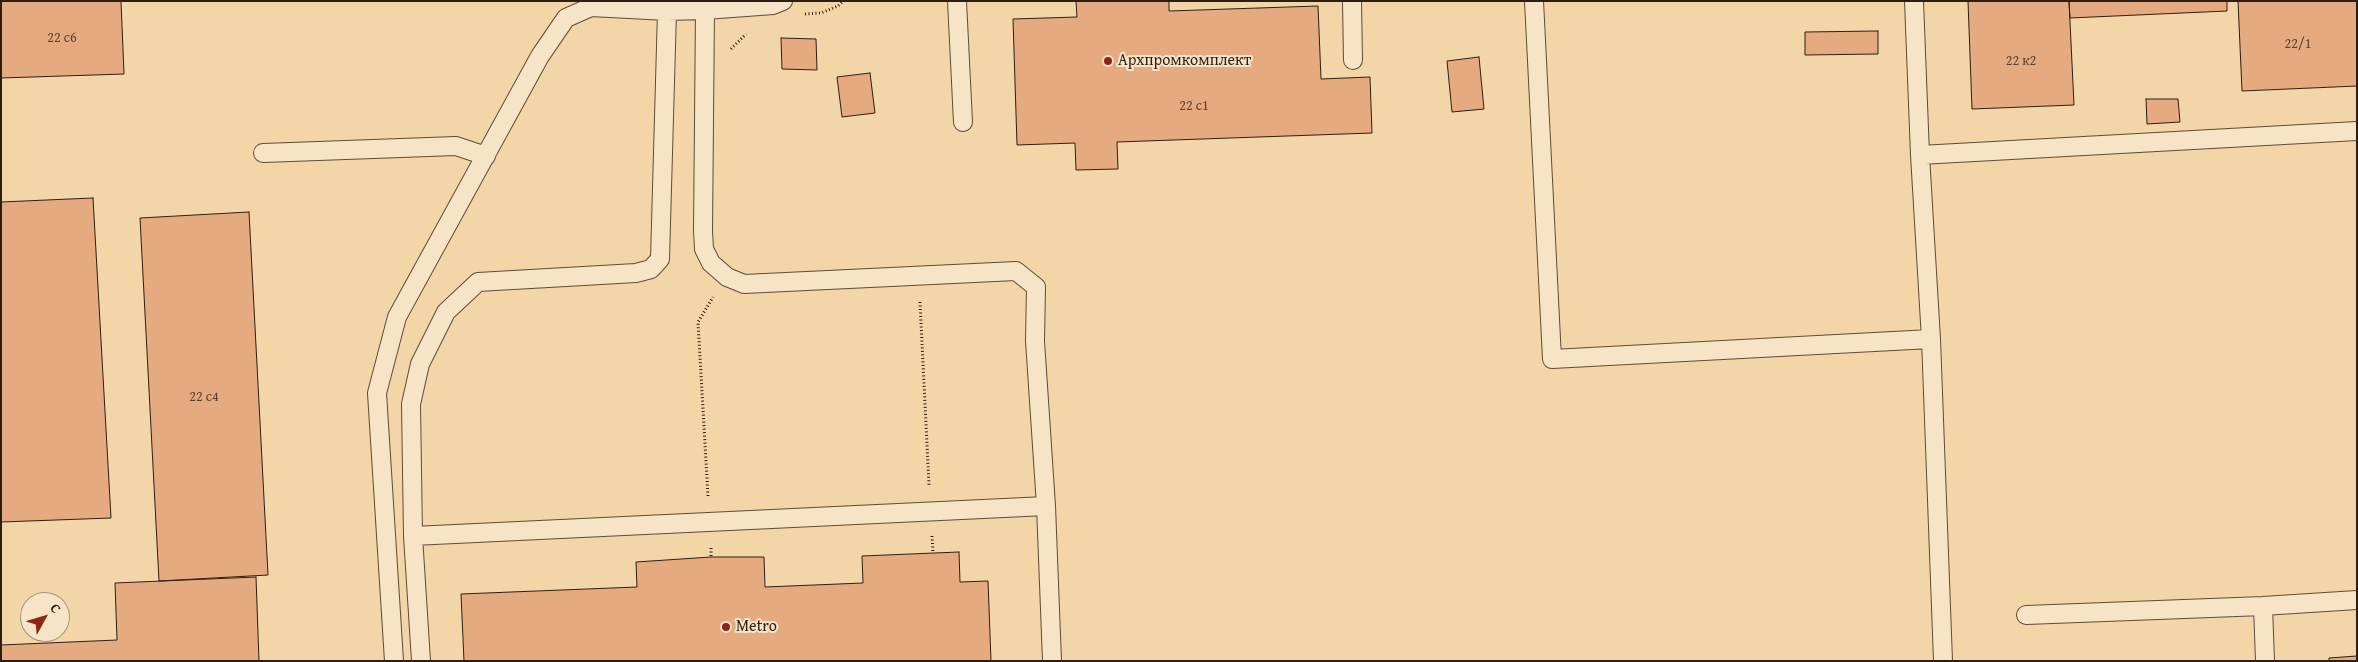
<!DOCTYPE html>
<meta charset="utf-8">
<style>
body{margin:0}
#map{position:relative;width:2358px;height:662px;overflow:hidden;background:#f2d6a7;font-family:"Gentium Book Plus",serif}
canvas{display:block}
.frame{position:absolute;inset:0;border:2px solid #2e1d13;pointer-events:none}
.north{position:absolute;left:20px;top:592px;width:50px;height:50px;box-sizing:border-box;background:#f7e4c6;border:1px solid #a7947e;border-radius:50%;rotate:51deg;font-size:14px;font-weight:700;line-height:20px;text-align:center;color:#2e1d13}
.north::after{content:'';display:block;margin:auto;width:18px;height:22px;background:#8f2418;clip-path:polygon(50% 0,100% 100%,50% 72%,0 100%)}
</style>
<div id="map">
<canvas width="2358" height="662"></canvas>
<div class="frame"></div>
<div class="north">С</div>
</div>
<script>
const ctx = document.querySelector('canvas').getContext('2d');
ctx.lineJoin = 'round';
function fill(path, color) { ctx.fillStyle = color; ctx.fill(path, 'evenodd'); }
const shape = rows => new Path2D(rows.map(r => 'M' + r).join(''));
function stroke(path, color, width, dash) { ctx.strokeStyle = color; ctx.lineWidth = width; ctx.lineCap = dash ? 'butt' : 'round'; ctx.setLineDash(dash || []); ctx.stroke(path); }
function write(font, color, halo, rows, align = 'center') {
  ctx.font = font + ' "Gentium Book Plus",serif'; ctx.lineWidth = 4; ctx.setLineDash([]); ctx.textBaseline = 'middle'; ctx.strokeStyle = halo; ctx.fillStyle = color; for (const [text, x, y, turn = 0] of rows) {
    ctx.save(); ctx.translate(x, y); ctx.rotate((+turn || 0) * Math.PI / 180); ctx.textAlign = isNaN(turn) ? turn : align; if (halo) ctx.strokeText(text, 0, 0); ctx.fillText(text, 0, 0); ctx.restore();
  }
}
const building = shape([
 [1,1,121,1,124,74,1,78,1,1],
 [1076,1,1169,1,1169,11,1318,6,1321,79,1370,77,1372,133,1117,142,1118,169,1076,170,1075,143,1017,145,1013,19,1077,17,1076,1],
 [1968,1,2069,1,2074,105,1972,109,1968,1],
 [2069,1,2227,1,2227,11,2070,18,2069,1],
 [2238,1,2357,1,2357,86,2242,91,2238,1],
 [1878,31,1878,54,1805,55,1805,32,1878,31],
 [781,38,816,39,817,70,782,69,781,38],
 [1479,57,1484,109,1452,112,1447,61,1479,57],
 [870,73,875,113,842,117,837,77,870,73],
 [2146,99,2178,99,2180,122,2147,124,2146,99],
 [93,198,111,518,1,522,1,202,93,198],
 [249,212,268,575,159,581,140,218,249,212],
 [959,552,960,582,988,581,991,661,464,661,461,594,637,587,636,562,711,557,764,557,765,587,863,583,862,556,959,552],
 [256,577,259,661,1,661,1,645,117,640,115,583,256,577],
 [2357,656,2357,661,2329,661,2329,658,2357,656]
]);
fill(building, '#e6aa80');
stroke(building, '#2e1d13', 1);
const service = shape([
 [957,1,963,122],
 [1352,1,1353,60],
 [1534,1,1552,359,1931,339],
 [1914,1,1920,155,1931,339,1943,661],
 [667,11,660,259,651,269,636,273,478,282,446,312,420,364,411,404,413,536,1046,506,1035,341,1036,287,1016,271,744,284,727,277,711,263,704,249,703,231,705,10],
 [263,153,456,146,486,156],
 [1920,155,2357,131],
 [1046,506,1052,661],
 [413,536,421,661],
 [2263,606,2265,661],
 [2026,615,2263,606,2357,600],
 [394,661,377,393,397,317,540,56,566,18,591,7,667,11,705,10,773,5,783,1]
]);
stroke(service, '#5f4b38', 20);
stroke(shape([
 [805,14,821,13,838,6,843,1],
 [731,49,746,34],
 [920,302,929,485],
 [708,496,698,322,713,297],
 [932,536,933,553],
 [711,548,711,557]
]), '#2e1d13', 3, [1, 2.5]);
stroke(service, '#f7e4c6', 18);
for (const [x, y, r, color] of [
 [1108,61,5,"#8f2418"],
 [726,627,5,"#8f2418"]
]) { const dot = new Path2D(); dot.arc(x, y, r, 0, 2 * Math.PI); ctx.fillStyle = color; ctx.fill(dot); stroke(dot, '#f7e4c6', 2); }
write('14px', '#5c402e', null, [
 ["22 с6",62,38],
 ["22/1",2298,44],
 ["22 к2",2021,61],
 ["22 с1",1194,106],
 ["22 с4",204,397]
]);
write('16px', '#2e1d13', '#f7e4c6', [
 ["Архпромкомплект",1118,61],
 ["Metro",736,627]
], 'left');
</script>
